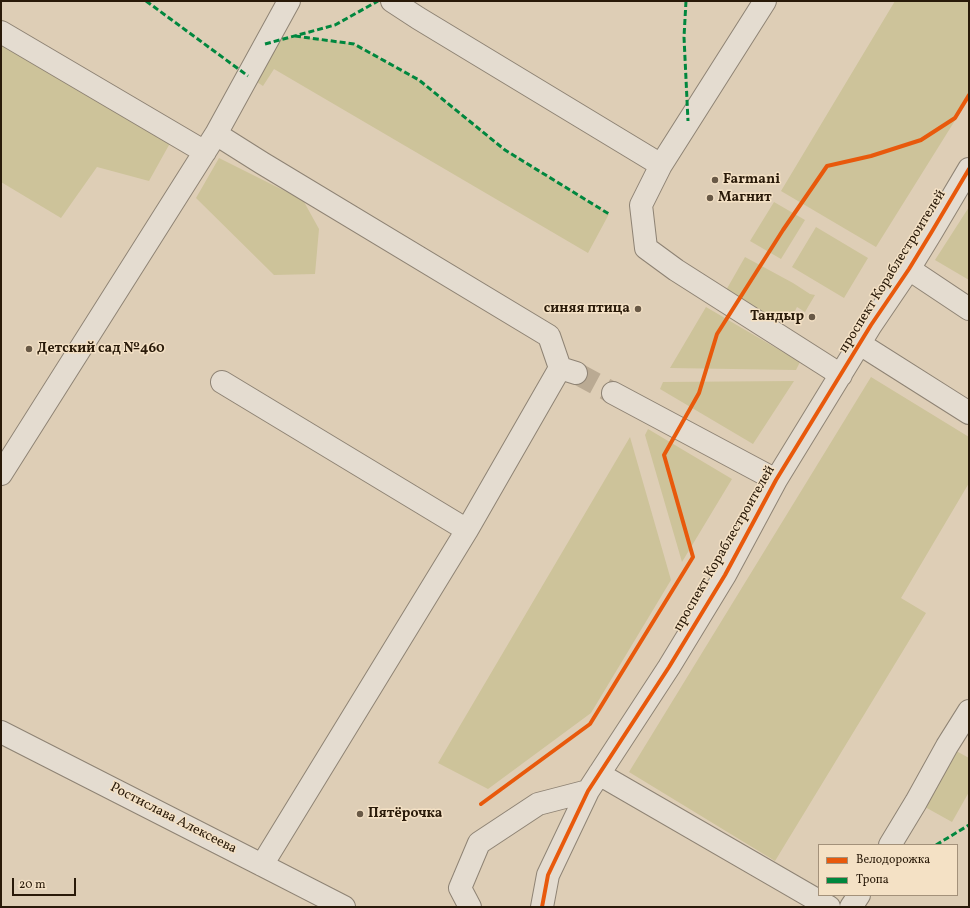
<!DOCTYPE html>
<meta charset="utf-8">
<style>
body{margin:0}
#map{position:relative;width:970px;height:908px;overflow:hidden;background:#deceb6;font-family:Vollkorn,serif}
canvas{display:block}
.frame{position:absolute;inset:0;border:2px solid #291a09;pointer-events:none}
.legend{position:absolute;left:818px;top:844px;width:140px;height:52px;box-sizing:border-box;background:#f4e1c5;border:1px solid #a3917a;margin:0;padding:5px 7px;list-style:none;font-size:12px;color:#291a09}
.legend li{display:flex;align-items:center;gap:8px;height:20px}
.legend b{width:20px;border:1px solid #a3917a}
.scale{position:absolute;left:12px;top:878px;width:64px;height:18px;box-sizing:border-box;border:2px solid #291a09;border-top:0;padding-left:5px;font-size:12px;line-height:14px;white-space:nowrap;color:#291a09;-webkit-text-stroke:3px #f4e1c5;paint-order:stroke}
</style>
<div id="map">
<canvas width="970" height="908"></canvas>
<div class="frame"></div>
<ul class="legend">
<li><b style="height:5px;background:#e8590c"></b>Велодорожка</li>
<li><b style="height:5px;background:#00873e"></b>Тропа</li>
</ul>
<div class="scale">20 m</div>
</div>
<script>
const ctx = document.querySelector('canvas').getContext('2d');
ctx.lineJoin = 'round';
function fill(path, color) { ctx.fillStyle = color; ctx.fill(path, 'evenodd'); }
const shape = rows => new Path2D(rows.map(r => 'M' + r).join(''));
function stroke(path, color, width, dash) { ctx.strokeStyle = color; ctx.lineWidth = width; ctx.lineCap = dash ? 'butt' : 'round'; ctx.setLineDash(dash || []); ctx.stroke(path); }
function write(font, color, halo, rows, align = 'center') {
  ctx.font = font + ' Vollkorn,serif'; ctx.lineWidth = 3; ctx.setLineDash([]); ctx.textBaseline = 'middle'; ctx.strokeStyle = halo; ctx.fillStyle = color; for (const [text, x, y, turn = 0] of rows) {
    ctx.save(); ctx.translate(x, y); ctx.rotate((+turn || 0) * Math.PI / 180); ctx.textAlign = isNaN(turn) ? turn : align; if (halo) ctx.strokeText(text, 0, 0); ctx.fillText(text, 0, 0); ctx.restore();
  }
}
fill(shape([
 [895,1,969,1,969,98,876,247,781,191],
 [1,19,179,127,149,181,97,167,61,218,1,182],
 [295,36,354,44,419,80,505,150,609,214,588,253,274,69,263,86,248,76,265,44],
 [219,158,303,200,319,229,315,274,274,275,196,198],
 [774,202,805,220,781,259,750,241],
 [969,207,969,280,935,260],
 [816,227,868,258,844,298,792,267],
 [745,257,793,283,810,294,815,295,805,312,797,307,795,311,769,316,725,292],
 [706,307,800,362,796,370,670,368],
 [871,377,969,437,969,483,901,598,926,613,775,861,629,772],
 [794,381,753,444,660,389,663,382],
 [648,429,732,479,682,562,645,435],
 [630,437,671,580,591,713,488,789,438,763],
 [947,746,969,758,969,792,952,822,916,802]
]), '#cdc39a');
stroke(shape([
 [576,373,613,393]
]), '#baaa93', 22, [22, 11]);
const minor = shape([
 [392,1,418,18,661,165],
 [765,1,661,165,641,205,646,248,676,270,841,375],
 [1,32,205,152],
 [216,134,289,1],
 [909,269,969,309],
 [860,344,969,413],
 [222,382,467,530],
 [613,393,776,480],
 [1,474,216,134,262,163,549,336,560,368],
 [1,732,262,865,344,907],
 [599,774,829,907],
 [890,845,916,802,947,746,969,711],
 [262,865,467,530,560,368,576,373],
 [470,907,460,888,479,843,538,804,588,791],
 [542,907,548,875,588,791,669,667,725,575,776,480,871,325,909,269,931,233,969,169],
 [851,907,859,895]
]);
stroke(minor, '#8e8374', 24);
stroke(minor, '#e4dcd0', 22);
stroke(shape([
 [146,1,248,76],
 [686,1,684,37,688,121],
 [295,36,354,44,419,80,505,150,609,214],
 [265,44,335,25,378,1],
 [936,845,969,825]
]), '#00873e', 3, [6, 3]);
stroke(shape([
 [481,804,590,724,693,557,664,455,699,393,717,334,783,230,827,166,871,156,921,140,955,118,969,95],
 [542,907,548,875,588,791,669,667,725,575,776,480,871,325,909,269,931,233,969,169]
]), '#e8590c', 4);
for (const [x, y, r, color] of [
 [715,180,4,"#685946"],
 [710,198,4,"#685946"],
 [638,309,4,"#685946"],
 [812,317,4,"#685946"],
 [29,349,4,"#685946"],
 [360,814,4,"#685946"]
]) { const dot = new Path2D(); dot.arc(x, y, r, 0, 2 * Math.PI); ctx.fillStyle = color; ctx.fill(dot); stroke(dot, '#f4e1c5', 1.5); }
write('bold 14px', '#291a09', '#f4e1c5', [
 ["Farmani",723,180],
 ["Магнит",718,198],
 ["синяя птица",630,309,"right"],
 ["Тандыр",804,317,"right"],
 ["Детский сад №460",37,349],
 ["Пятёрочка",368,814]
], 'left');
write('14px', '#291a09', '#f4e1c5', [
 ["проспект Кораблестроителей",893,272,-58],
 ["проспект Кораблестроителей",725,549,-60],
 ["Ростислава Алексеева",173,819,27]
]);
</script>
